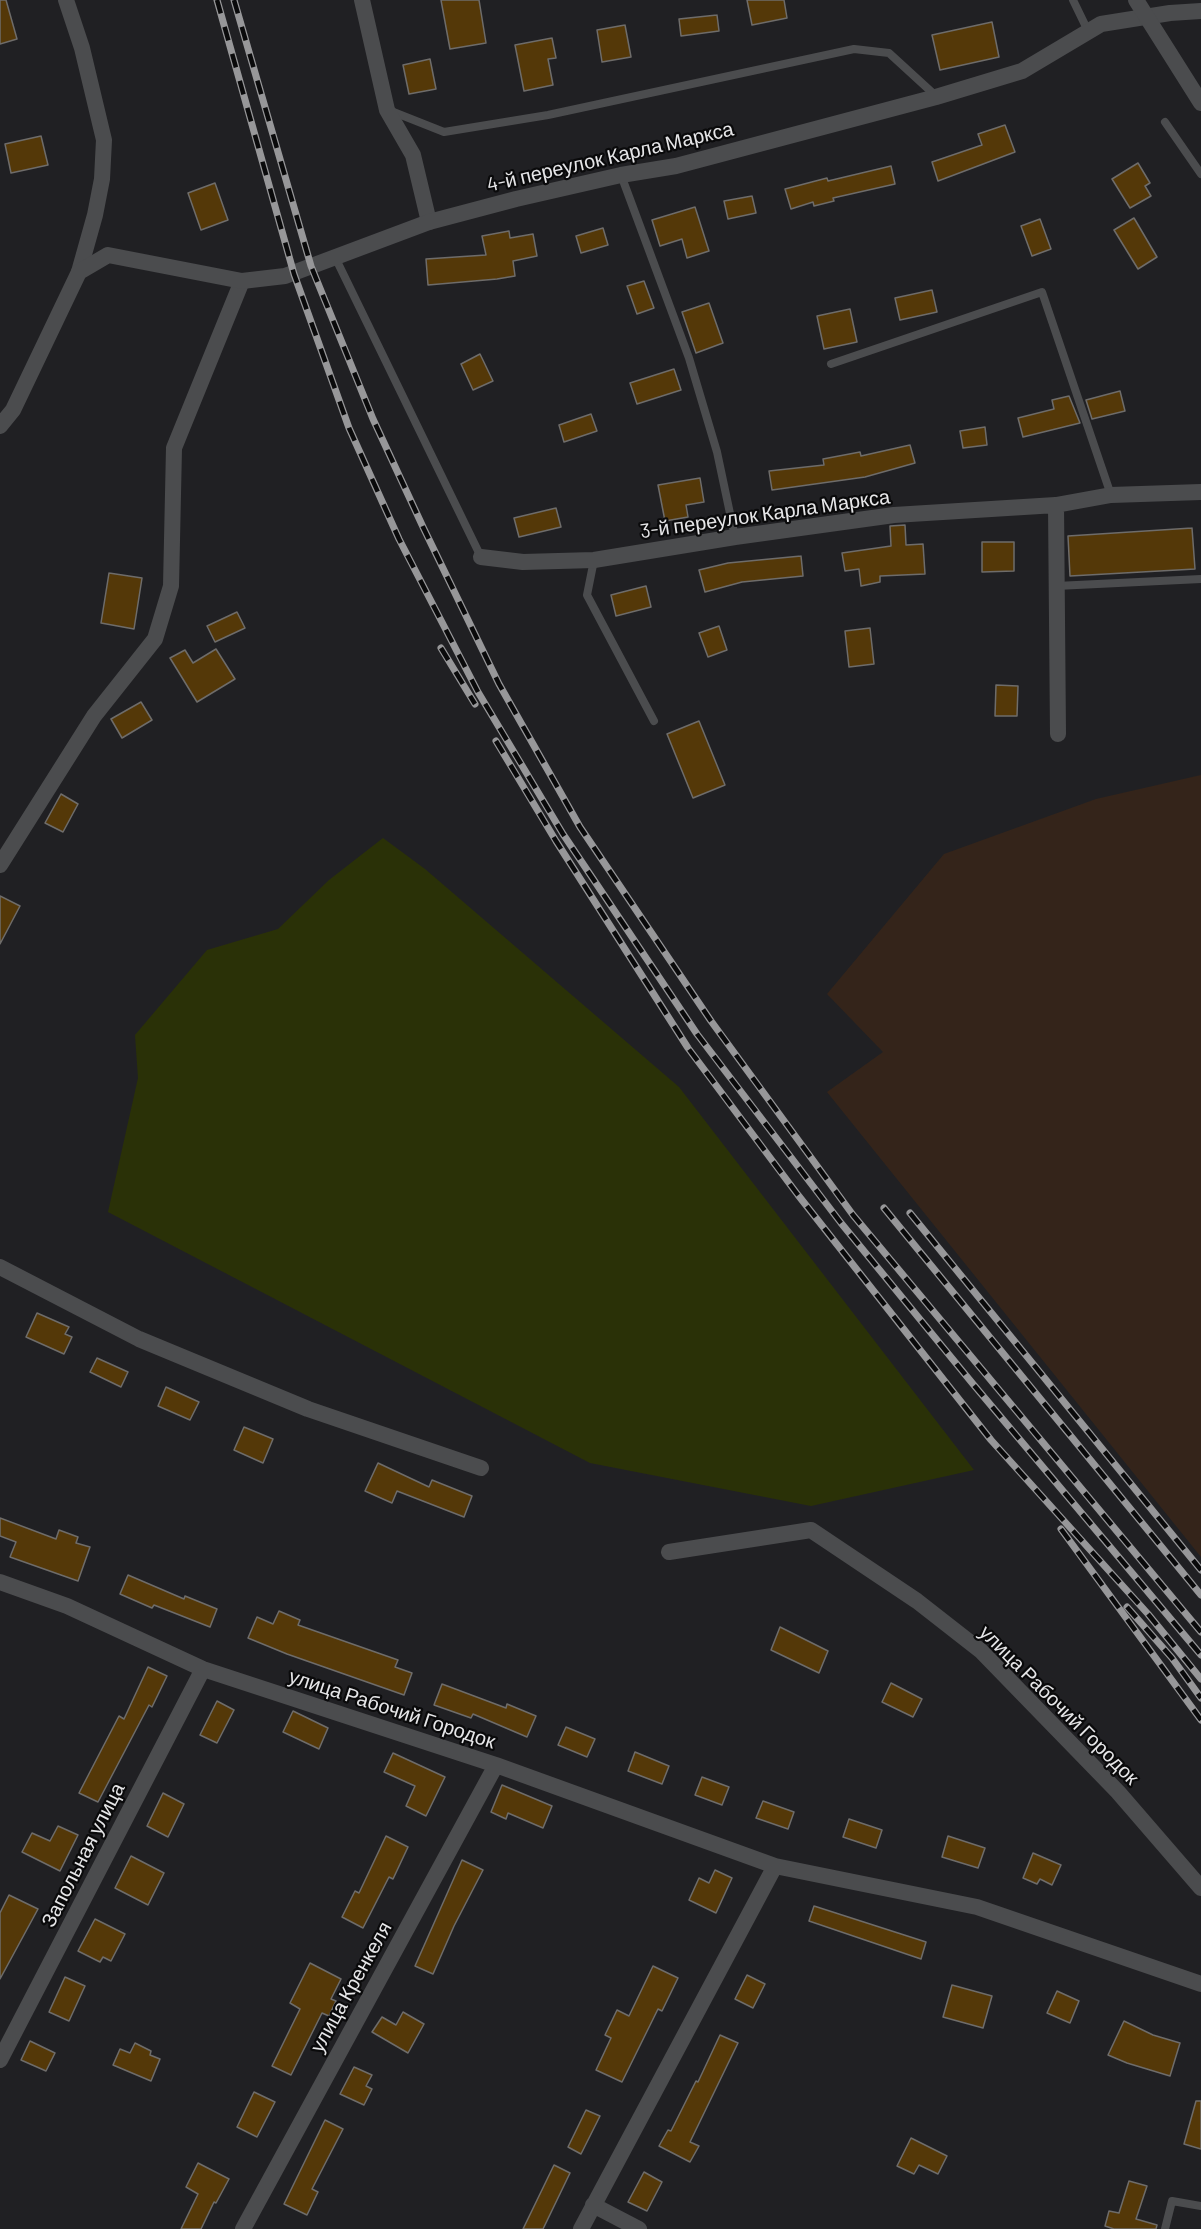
<!DOCTYPE html>
<meta charset="utf-8">
<style>
body{margin:0}
canvas{display:block;background:#202023}
</style>
<canvas width="1201" height="2229"></canvas>
<script>
const ctx = document.querySelector('canvas').getContext('2d');
ctx.lineJoin = 'round';
function fill(path, color) { ctx.fillStyle = color; ctx.fill(path, 'evenodd'); }
const shape = rows => new Path2D(rows.map(r => 'M' + r).join(''));
function stroke(path, color, width, dash) { ctx.strokeStyle = color; ctx.lineWidth = width; ctx.lineCap = dash ? 'butt' : 'round'; ctx.setLineDash(dash || []); ctx.stroke(path); }
function write(font, color, halo, rows, align = 'center') {
  ctx.font = font + ' Barlow,sans-serif'; ctx.lineWidth = 4.5; ctx.setLineDash([]); ctx.textBaseline = 'middle'; ctx.strokeStyle = halo; ctx.fillStyle = color; for (const [text, x, y, turn = 0] of rows) {
    ctx.save(); ctx.translate(x, y); ctx.rotate((+turn || 0) * Math.PI / 180); ctx.textAlign = isNaN(turn) ? turn : align; if (halo) ctx.strokeText(text, 0, 0); ctx.fillText(text, 0, 0); ctx.restore();
  }
}
fill(shape([
 [1201,775,1201,1557,827,1092,883,1052,827,994,944,854,1096,799]
]), '#34241a');
fill(shape([
 [383,838,425,869,679,1087,974,1470,811,1506,590,1463,108,1212,138,1078,135,1035,207,950,278,929,329,880]
]), '#2a3107');
const building = shape([
 [0,0,6,0,17,39,0,44,0,0],
 [441,0,479,0,486,43,450,49,441,0],
 [747,0,784,0,787,18,752,25,747,0],
 [717,15,719,31,681,36,679,19,717,15],
 [992,22,999,57,940,70,932,35,992,22],
 [625,25,631,57,602,62,597,30,625,25],
 [552,38,556,58,548,59,553,85,524,91,515,45,552,38],
 [430,59,436,89,409,94,403,65,430,59],
 [1005,125,1015,152,938,181,932,162,982,145,978,134,1005,125],
 [41,136,48,165,11,173,5,144,41,136],
 [1138,163,1150,183,1145,186,1151,196,1130,208,1112,179,1138,163],
 [891,166,895,184,833,198,834,201,814,206,813,202,791,209,785,189,827,178,828,181,891,166],
 [215,183,228,220,201,230,188,193,215,183],
 [752,196,756,213,728,219,724,201,752,196],
 [695,207,709,251,687,258,682,239,660,246,652,220,695,207],
 [1134,218,1157,257,1138,269,1114,230,1134,218],
 [1040,219,1051,249,1032,256,1021,226,1040,219],
 [603,228,608,245,581,253,576,236,603,228],
 [509,231,510,238,533,234,537,256,513,261,515,276,497,279,428,285,426,259,486,255,482,236,509,231],
 [644,281,654,308,637,314,627,286,644,281],
 [932,290,937,312,900,320,895,298,932,290],
 [709,303,723,343,696,353,682,312,709,303],
 [850,309,857,342,824,349,817,316,850,309],
 [480,354,493,381,473,390,461,364,480,354],
 [674,369,681,390,637,404,630,383,674,369],
 [1120,391,1125,411,1092,419,1086,400,1120,391],
 [1069,396,1080,423,1023,437,1018,418,1054,409,1052,400,1069,396],
 [591,414,597,431,564,442,559,425,591,414],
 [985,427,987,445,963,448,960,431,985,427],
 [910,445,915,463,865,477,772,490,769,471,824,465,823,459,860,452,861,456,910,445],
 [700,478,704,502,686,505,688,517,665,521,658,485,700,478],
 [556,508,561,527,519,537,514,518,556,508],
 [905,525,906,545,923,544,925,574,880,576,880,582,861,586,859,569,845,571,842,553,891,546,890,526,905,525],
 [1192,528,1195,569,1070,576,1068,536,1192,528],
 [982,542,1014,542,1014,571,982,572,982,542],
 [801,556,803,576,742,582,705,592,699,570,728,563,801,556],
 [109,573,142,578,134,629,101,623,109,573],
 [646,586,651,607,616,616,611,595,646,586],
 [237,612,245,628,215,642,207,626,237,612],
 [719,626,727,650,708,657,699,633,719,626],
 [870,628,874,664,849,667,845,631,870,628],
 [216,649,235,679,197,702,170,658,185,650,193,663,216,649],
 [996,685,1018,686,1017,716,995,716,996,685],
 [141,702,152,720,122,738,111,719,141,702],
 [699,721,725,785,693,798,667,734,699,721],
 [61,794,78,804,63,832,45,823,61,794],
 [0,896,20,906,0,944,0,896],
 [37,1313,69,1327,65,1334,72,1337,64,1354,26,1337,37,1313],
 [97,1358,128,1372,121,1387,90,1372,97,1358],
 [166,1387,199,1402,190,1420,158,1406,166,1387],
 [244,1427,273,1439,263,1463,234,1450,244,1427],
 [378,1463,429,1487,432,1480,472,1496,464,1517,397,1491,392,1503,365,1491,378,1463],
 [0,1518,56,1539,59,1530,78,1537,76,1543,90,1547,78,1581,10,1557,16,1542,0,1536,0,1518],
 [128,1575,184,1599,185,1596,217,1609,210,1627,154,1605,152,1608,120,1594,128,1575],
 [279,1611,300,1620,298,1625,398,1660,395,1667,412,1673,404,1695,287,1654,248,1638,257,1617,273,1624,279,1611],
 [780,1627,828,1651,819,1673,771,1650,780,1627],
 [148,1667,167,1676,152,1707,149,1705,98,1802,79,1793,119,1716,124,1719,148,1667],
 [891,1683,922,1699,913,1717,882,1702,891,1683],
 [442,1684,506,1708,507,1704,536,1716,527,1737,473,1714,471,1718,434,1705,442,1684],
 [217,1701,234,1710,217,1743,200,1735,217,1701],
 [293,1711,328,1728,319,1749,283,1732,293,1711],
 [566,1727,595,1739,587,1757,558,1745,566,1727],
 [635,1752,669,1766,662,1784,628,1771,635,1752],
 [393,1753,445,1777,426,1816,406,1806,415,1786,384,1772,393,1753],
 [702,1777,729,1787,722,1805,695,1795,702,1777],
 [502,1785,552,1806,543,1828,508,1813,506,1819,491,1812,502,1785],
 [163,1793,184,1804,168,1837,147,1826,163,1793],
 [763,1801,794,1812,788,1829,756,1818,763,1801],
 [849,1819,882,1830,876,1848,843,1837,849,1819],
 [58,1826,78,1835,60,1871,22,1852,32,1833,50,1841,58,1826],
 [386,1836,408,1847,393,1879,389,1877,363,1928,342,1917,355,1891,359,1893,386,1836],
 [948,1836,985,1848,978,1868,942,1857,948,1836],
 [1033,1853,1061,1865,1052,1885,1040,1879,1037,1884,1023,1878,1033,1853],
 [131,1856,164,1873,148,1905,115,1888,131,1856],
 [462,1860,483,1870,454,1926,433,1974,415,1966,462,1860],
 [715,1870,732,1878,716,1913,689,1900,699,1878,709,1883,715,1870],
 [9,1895,38,1909,0,1979,0,1913,9,1895],
 [814,1906,926,1942,921,1959,809,1921,814,1906],
 [95,1919,125,1934,111,1961,103,1957,100,1962,78,1951,95,1919],
 [310,1963,341,1979,331,1999,336,2001,329,2016,322,2013,291,2075,272,2066,300,2009,290,2003,310,1963],
 [653,1966,678,1978,662,2011,658,2009,622,2082,596,2070,611,2038,605,2035,617,2010,629,2016,653,1966],
 [747,1975,765,1984,753,2008,735,1999,747,1975],
 [65,1977,85,1986,69,2021,49,2012,65,1977],
 [952,1985,992,1996,983,2028,943,2017,952,1985],
 [1057,1991,1079,2001,1070,2023,1047,2013,1057,1991],
 [403,2012,424,2024,408,2053,372,2032,382,2017,396,2025,403,2012],
 [1124,2021,1153,2035,1180,2043,1170,2076,1127,2063,1108,2055,1124,2021],
 [720,2035,738,2043,690,2142,699,2146,690,2162,659,2146,668,2130,671,2131,696,2081,698,2082,720,2035],
 [30,2041,55,2053,46,2071,21,2060,30,2041],
 [135,2043,151,2051,150,2055,160,2059,151,2081,113,2065,120,2049,130,2053,135,2043],
 [354,2067,372,2075,366,2086,372,2089,364,2105,340,2094,354,2067],
 [254,2092,275,2102,257,2137,237,2127,254,2092],
 [1196,2101,1201,2101,1201,2149,1184,2144,1196,2101],
 [586,2110,600,2116,581,2154,568,2147,586,2110],
 [325,2120,343,2129,312,2189,318,2192,307,2215,284,2204,325,2120],
 [911,2138,947,2156,938,2174,919,2165,914,2174,897,2166,911,2138],
 [198,2163,229,2179,216,2203,214,2202,201,2229,181,2229,198,2194,186,2187,198,2163],
 [554,2165,570,2173,543,2229,523,2229,554,2165],
 [644,2172,662,2182,647,2211,628,2202,644,2172],
 [1129,2181,1147,2186,1136,2219,1157,2225,1156,2229,1114,2229,1105,2226,1109,2211,1119,2213,1129,2181]
]);
fill(building, '#543808');
stroke(building, '#6e6c6a', 1.5);
stroke(shape([
 [1073,0,1088,31],
 [391,111,444,132,548,115,854,49,889,53,936,96],
 [1165,122,1201,174],
 [621,175,689,358,717,452,735,537],
 [335,257,481,557],
 [831,364,1042,292,1111,495],
 [594,560,587,595,654,721],
 [1056,586,1201,579],
 [1165,2229,1172,2201,1201,2206]
]), '#4b4c4e', 8);
stroke(shape([
 [66,0,82,48,104,140,102,179,95,215,79,272],
 [362,0,387,110,413,155,429,222],
 [1056,505,1058,734],
 [481,557,523,562,594,560,735,537,894,515,1056,505,1111,495,1201,492],
 [0,865,94,716,155,639,171,586,174,448,242,281],
 [0,1267,139,1339,308,1409,481,1468],
 [669,1552,811,1530,917,1601,981,1651,1118,1792,1201,1888],
 [0,1582,67,1606,203,1669,496,1765,775,1866,977,1907,1201,1984],
 [0,2060,203,1669],
 [593,2205,639,2229],
 [243,2229,496,1765],
 [581,2229,775,1866]
]), '#4b4c4e', 16);
stroke(shape([
 [0,426,13,410,79,272,108,255,242,281,285,276,429,222,516,199,621,175,676,166,936,97,1022,71,1101,24,1170,13,1201,11]
]), '#4b4c4e', 16);
stroke(shape([
 [1136,0,1201,103]
]), '#4b4c4e', 16);
const rail = shape([
 [217,0,294,274,349,428,399,539,478,692,563,834,697,1034,841,1223,973,1384,1201,1655],
 [234,0,311,266,373,419,423,527,499,684,580,827,711,1021,853,1215,1201,1632],
 [441,648,475,704],
 [496,741,556,841,688,1048,798,1195,991,1440,1148,1614,1201,1679],
 [884,1208,1201,1595],
 [910,1213,1201,1570],
 [1061,1529,1201,1720],
 [1127,1607,1172,1658,1201,1698]
]);
stroke(rail, '#979799', 7);
stroke(rail, '#0a0a0b', 4.5, [14]);
write('20px', '#e6e6e8', '#0a0a0b', [
 ["4-й переулок Карла Маркса",610,157,-13],
 ["3-й переулок Карла Маркса",765,514,-8],
 ["улица Рабочий Городок",1059,1705,45],
 ["улица Рабочий Городок",392,1709,18],
 ["Запольная улица",83,1855,-63],
 ["улица Кренкеля",351,1987,-61]
]);
</script>
